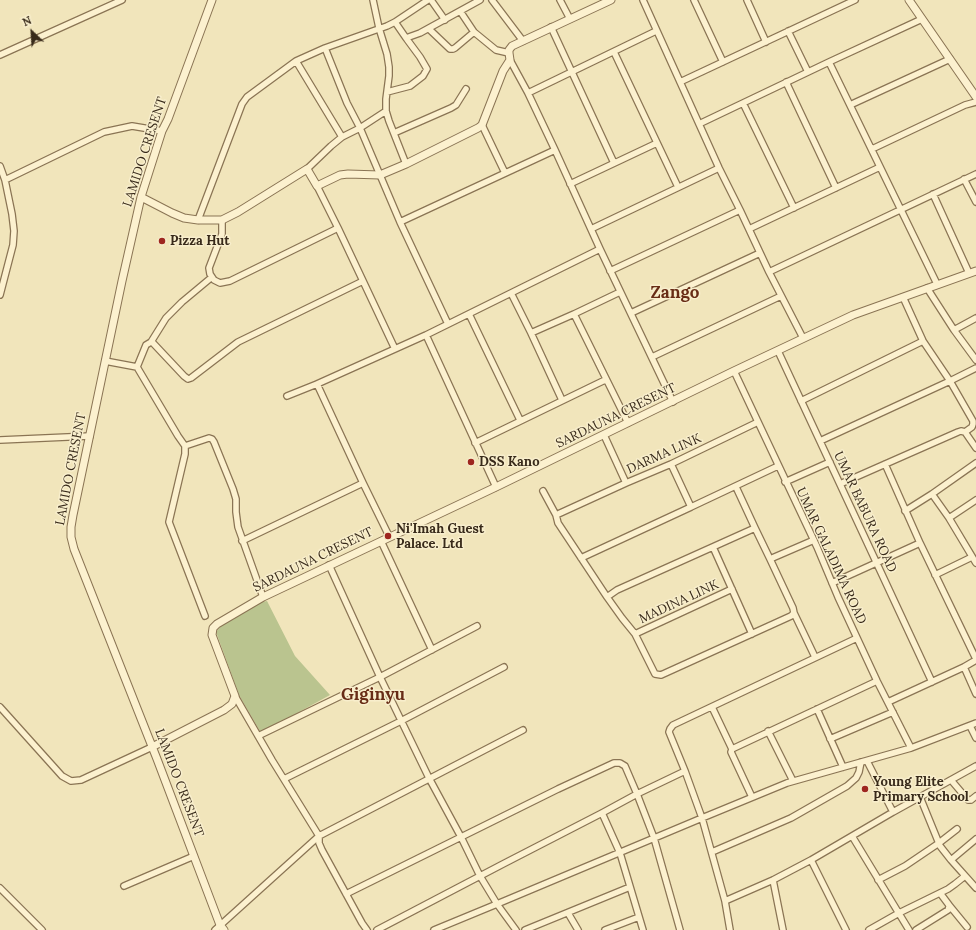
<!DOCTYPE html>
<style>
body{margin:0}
#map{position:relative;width:976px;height:930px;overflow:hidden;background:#f1e5bb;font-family:Lora,serif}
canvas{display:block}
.north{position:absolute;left:12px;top:12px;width:40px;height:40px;-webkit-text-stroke:3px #f8eecc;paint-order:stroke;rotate:335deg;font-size:11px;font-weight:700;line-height:16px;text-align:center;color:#382a1a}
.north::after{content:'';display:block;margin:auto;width:14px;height:18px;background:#382a1a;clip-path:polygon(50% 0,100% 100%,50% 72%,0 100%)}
</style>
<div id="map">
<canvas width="976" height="930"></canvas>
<div class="north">N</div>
</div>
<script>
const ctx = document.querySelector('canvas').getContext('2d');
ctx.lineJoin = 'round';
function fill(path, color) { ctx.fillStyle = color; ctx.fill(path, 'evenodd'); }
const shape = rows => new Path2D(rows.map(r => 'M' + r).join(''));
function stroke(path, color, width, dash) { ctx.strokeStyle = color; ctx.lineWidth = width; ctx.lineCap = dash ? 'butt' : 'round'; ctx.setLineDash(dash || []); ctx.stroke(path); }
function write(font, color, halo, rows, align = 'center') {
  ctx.font = font + ' Lora,serif'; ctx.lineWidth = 3; ctx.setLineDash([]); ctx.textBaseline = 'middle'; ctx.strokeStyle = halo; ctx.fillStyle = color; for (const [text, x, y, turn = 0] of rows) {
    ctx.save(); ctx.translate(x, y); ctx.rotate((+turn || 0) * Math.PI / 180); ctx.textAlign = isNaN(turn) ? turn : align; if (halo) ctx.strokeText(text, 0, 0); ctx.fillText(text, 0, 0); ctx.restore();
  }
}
fill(shape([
 [267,601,295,656,330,695,261,733,239,695,216,632,222,625,258,603]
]), '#bac48f');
const minor = shape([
 [373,0,379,28,387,54,389,67,389,76,386,99,386,111,389,121,406,164],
 [431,0,445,20],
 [492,0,523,41],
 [560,0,570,19],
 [643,0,719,168,740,210,769,272,803,338],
 [694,0,723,62],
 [747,0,766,42],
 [460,11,474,32,496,50,509,53],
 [551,27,614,163],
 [429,29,450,49,453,49,455,48,474,32],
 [788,31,808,72],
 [406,38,420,33,480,0],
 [325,48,347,103,360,128,400,222,448,324],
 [614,52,678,187],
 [0,55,122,0],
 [510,60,528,93,555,150,600,249,673,402],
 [296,61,342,137],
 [829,62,937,284],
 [680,82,855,0],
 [786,82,836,188],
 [387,92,410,86,423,76,427,69,420,57,406,38,395,22],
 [528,93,656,31],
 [743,103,794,208],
 [850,105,950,59],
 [699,124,829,62,922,19],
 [482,125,505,173],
 [394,133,451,108,456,105,466,89],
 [872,149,965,105,976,102],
 [0,166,5,180,12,214,14,231,13,245,0,295],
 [307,169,331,146,342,137,360,128,386,111],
 [964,179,976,202],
 [5,180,104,132,132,126,162,131],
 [570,184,657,143],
 [317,186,338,228,363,281,395,349],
 [933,194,969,273],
 [198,220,242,104,247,97,296,61,325,48,387,26,395,22,428,0],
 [222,220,222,234,209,268,210,274,214,280,220,283,230,281,338,228],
 [400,222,555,150],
 [591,229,719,168],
 [749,229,880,167],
 [610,271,740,210],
 [769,272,976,174],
 [927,288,954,330,976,360],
 [511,293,531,333,562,400],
 [903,297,923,341,950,381,976,368],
 [631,313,760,253],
 [469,314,520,420],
 [574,314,628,423],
 [954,330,976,318],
 [531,333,574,314,620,292],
 [426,335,496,487],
 [151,342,153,343,184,376,188,379,191,378,238,342,363,281],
 [778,351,932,682],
 [652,357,781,296],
 [105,361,137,367,178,436,185,446,185,454,169,522,205,616],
 [137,367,146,345,151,342,166,318,182,302,212,277],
 [734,371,817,547,838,597,877,681,911,748],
 [317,384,363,483,389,536],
 [287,396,317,384,426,335,600,249],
 [801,401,923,341],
 [965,432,976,448],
 [604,435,626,483,671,464,758,422],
 [0,440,90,436],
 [820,441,950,381,973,421,973,424,972,427,965,432,961,431,958,432,840,484],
 [475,443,605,380],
 [185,446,209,438,212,439,214,442,233,489,236,499,236,512,238,527,263,597],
 [671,464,691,507,778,466],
 [885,464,920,543,976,659],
 [785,482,830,462],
 [736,487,755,528,770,559,793,608,794,613,791,616,661,675,655,674,635,634,622,618,607,597,617,590,755,528],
 [543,491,556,515,558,523,607,597],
 [932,494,949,518,976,563],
 [905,511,932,494,976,463],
 [556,515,626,483],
 [949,518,976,500],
 [242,541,363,483],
 [381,541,432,650],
 [713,547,752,634],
 [581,558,691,507],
 [770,559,814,540],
 [329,565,380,677,429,778,461,837,480,876,497,904,516,930],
 [935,575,972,557],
 [832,583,920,543],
 [794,613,815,657],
 [635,634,732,589],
 [964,667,976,694],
 [235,696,272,760,319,836,319,843,322,850,362,923,367,930],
 [888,702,964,667,976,660],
 [0,707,62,776,71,781,81,780,152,747],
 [712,707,732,749],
 [817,709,843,767],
 [970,726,976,738],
 [768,731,793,781],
 [258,736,380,677,477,626],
 [830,739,893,712],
 [867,761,893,812],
 [284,779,401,721,504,667],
 [951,780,968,800,971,800,976,796],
 [752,797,731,752,732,749,877,681],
 [920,797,940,846,951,860,976,888],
 [602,813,620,853,643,930],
 [852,836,909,930],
 [712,852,791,818,847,786,856,778,859,772,861,762],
 [811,860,846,930],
 [951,860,976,839],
 [773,880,783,930],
 [878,880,905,866,939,843,957,829],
 [124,886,194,856],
 [0,888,42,930],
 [346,894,558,789,614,763,620,763,625,766,637,794,654,838,680,930],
 [725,901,773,880,811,860,893,812,976,766],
 [949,905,967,927],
 [568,913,578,930],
 [215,930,319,836,523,730],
 [377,930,503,864,602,813,637,794,685,771],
 [434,930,497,904,702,818,787,783,911,748,976,723],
 [525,930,630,887],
 [605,930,639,917],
 [730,930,725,901,702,818,685,771,669,732,670,729,673,725,857,638],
 [869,930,899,913,948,889,955,884,965,876],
 [916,930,948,910,949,907,949,905,940,893]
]);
const tertiary = shape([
 [212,0,168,119,162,131,141,197,122,281,73,515,71,527,71,537,74,549,157,759,220,925,224,930],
 [909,0,976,97],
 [141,197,172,213,184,218,198,220,222,220,238,212,307,169,317,186,340,175,348,174,380,175,406,164,478,128,482,125,503,71,510,60,509,53,509,50,512,46,611,0],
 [152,747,224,710,232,704,235,696,212,635,213,628,217,624,263,597,496,487,734,371,853,315,976,271]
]);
stroke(minor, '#8a7454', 8);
stroke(tertiary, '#8a7454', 9);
stroke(minor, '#fcf1cf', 5.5);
stroke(tertiary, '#fcf1cf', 7);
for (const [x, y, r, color] of [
 [162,241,4,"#9e261f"],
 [471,462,4,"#9e261f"],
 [388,536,4,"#9e261f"],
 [865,789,4,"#9e261f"]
]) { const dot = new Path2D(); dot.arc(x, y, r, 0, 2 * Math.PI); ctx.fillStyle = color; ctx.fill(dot); stroke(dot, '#f8eecc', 1.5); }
write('13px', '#382a1a', '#f8eecc', [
 ["LAMIDO CRESENT",145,152,-72],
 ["SARDAUNA CRESENT",616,416,-26],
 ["DARMA LINK",664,454,-24],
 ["LAMIDO CRESENT",71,469,-79],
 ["UMAR BABURA ROAD",865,512,65],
 ["UMAR GALADIMA ROAD",831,556,65],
 ["SARDAUNA CRESENT",313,560,-26],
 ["MADINA LINK",679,602,-25],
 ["LAMIDO CRESENT",179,783,69]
]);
write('bold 13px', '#382a1a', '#f8eecc', [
 ["Pizza Hut",170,241],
 ["DSS Kano",479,462],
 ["Ni'Imah Guest",396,529],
 ["Palace. Ltd",396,544],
 ["Young Elite",873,782],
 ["Primary School",873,797]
], 'left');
write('bold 17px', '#682c16', '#f8eecc', [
 ["Zango",675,293],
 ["Giginyu",373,695]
]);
</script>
